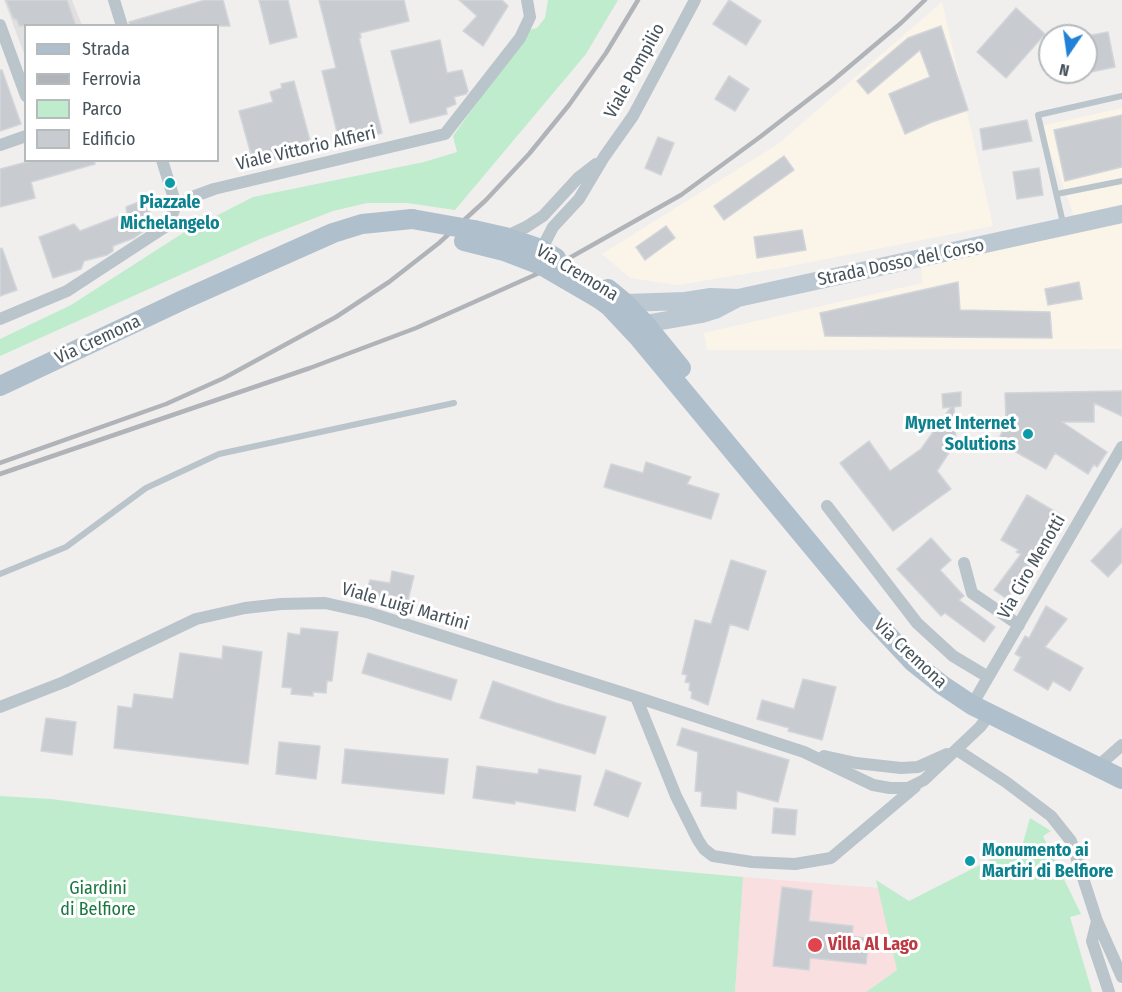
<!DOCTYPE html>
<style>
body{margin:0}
#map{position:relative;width:1122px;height:992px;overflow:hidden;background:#f1eeee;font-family:"Fira Sans Condensed",sans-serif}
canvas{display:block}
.legend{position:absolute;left:24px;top:24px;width:195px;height:138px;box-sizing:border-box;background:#fff;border:2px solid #b5babd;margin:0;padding:8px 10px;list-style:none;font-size:18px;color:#47535b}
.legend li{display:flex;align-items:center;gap:12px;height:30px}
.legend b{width:30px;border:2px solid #b5babd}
.north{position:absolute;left:1038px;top:24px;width:60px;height:60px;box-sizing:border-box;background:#fff;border:2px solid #b5babd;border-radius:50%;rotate:193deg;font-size:16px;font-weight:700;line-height:24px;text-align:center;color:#47535b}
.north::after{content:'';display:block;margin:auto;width:21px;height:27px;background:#2181d7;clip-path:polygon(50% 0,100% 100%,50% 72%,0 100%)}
</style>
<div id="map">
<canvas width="1122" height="992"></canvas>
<ul class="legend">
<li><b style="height:8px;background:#afc0cc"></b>Strada</li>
<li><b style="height:8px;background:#b0b4b8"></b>Ferrovia</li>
<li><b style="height:16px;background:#beeccc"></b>Parco</li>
<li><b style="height:16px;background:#c8ccd1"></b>Edificio</li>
</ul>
<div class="north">N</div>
</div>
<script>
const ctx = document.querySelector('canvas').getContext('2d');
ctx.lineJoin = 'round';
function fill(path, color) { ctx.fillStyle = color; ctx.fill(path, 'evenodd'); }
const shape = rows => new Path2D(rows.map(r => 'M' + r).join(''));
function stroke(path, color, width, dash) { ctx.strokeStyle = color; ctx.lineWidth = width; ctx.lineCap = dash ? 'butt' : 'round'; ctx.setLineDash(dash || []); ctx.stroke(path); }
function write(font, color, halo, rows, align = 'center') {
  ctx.font = font + ' "Fira Sans Condensed",sans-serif'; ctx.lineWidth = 6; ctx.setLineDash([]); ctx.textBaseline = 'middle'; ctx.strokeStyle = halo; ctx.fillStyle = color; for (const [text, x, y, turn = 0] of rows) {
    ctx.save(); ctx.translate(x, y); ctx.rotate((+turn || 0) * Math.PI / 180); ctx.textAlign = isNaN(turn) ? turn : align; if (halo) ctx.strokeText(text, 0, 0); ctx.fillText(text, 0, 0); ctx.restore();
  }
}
fill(shape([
 [942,2,993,226,781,268,677,285,630,278,602,254,778,144],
 [1122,108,1122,204,1074,216,1041,126],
 [1122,220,1122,349,707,350,704,333,922,283,921,264]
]), '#fbf4e8');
fill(shape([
 [4,0,72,0,82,25,26,26,25,56]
]), '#e2dfe0');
fill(shape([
 [743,877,879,888,897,970,866,992,735,992]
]), '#f9dfdf');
fill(shape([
 [548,0,618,0,586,54,455,210,407,203,367,203,333,211,260,239,0,356,0,339,71,305,183,233,253,197,424,162,457,152,453,136,529,30,537,28,545,18],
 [0,796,51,799,365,840,531,858,743,877,735,992,0,992],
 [1030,818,1051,831,1043,836,1081,914,1070,917,1092,992,866,992,897,970,876,880,909,901,1023,843]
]), '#beeccc');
const building = shape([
 [6,0,67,0,76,26,19,26,17,20,13,18,6,0],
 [205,0,223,0,230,26,130,26,129,22,205,0],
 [259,0,288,0,297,37,270,44,259,0],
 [319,0,404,0,409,21,360,33,361,38,359,38,382,133,340,144,322,71,336,68,319,0],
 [459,0,502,0,508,6,483,46,463,31,477,16,459,0],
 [729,0,761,21,746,45,713,24,729,0],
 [1016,8,1045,34,1006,78,977,52,1016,8],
 [941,26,968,110,932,122,905,134,889,94,930,77,920,50,868,94,857,81,908,38,941,26],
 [1108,32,1115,67,1086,73,1086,36,1108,32],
 [440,40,447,73,462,70,468,91,466,94,454,97,456,104,446,108,447,114,410,123,391,51,440,40],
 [0,70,2,70,21,124,0,131,0,70],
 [729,76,749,89,735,111,715,99,729,76],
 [294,81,312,148,254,165,239,111,273,102,270,92,282,88,281,84,294,81],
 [1122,115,1122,167,1065,181,1054,130,1122,115],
 [1027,120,1032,141,983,150,980,129,1027,120],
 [658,137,674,143,661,175,645,168,658,137],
 [784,156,794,170,724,220,714,206,784,156],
 [34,160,94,160,95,164,31,182,35,198,0,207,0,169,34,160],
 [1039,168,1043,195,1017,199,1013,172,1039,168],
 [146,199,154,224,134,238,113,246,113,251,107,255,84,261,81,269,53,278,39,237,74,224,80,231,127,213,126,207,146,199],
 [666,226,675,238,645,260,636,247,666,226],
 [802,230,806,250,757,258,754,237,802,230],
 [2,248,17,290,0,296,0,249,2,248],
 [958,282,960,310,1050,312,1052,338,825,336,820,313,958,282],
 [1079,282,1082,299,1048,305,1045,289,1079,282],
 [1122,391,1122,416,1094,403,1094,422,1062,422,1107,452,1097,467,1094,464,1088,474,1055,453,1046,469,998,442,1006,421,1005,393,1122,391],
 [961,392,961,406,954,407,956,442,937,471,951,489,893,531,840,463,869,441,890,471,921,449,951,407,943,408,942,394,961,392],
 [646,462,691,477,687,484,719,494,711,519,604,487,611,464,643,473,646,462],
 [1027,495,1061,515,1035,562,1007,599,994,590,1021,554,1016,552,1019,550,1001,540,1027,495],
 [1122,528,1122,562,1108,577,1091,561,1122,528],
 [931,538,951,560,940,570,964,596,959,600,995,627,984,642,945,613,941,616,897,569,931,538],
 [731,560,766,571,748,630,730,624,708,705,691,698,692,692,689,690,690,683,685,682,687,675,682,674,695,620,711,624,731,560],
 [392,571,414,576,406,608,365,596,370,580,390,583,392,571],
 [1046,606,1067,619,1045,647,1083,668,1070,691,1053,681,1048,690,1014,670,1021,657,1015,654,1025,636,1029,638,1046,606],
 [301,628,338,632,332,681,327,681,326,693,313,692,313,696,291,694,292,688,282,687,288,633,300,635,301,628],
 [223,646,262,652,248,764,114,748,118,706,132,708,134,694,173,699,180,653,222,659,223,646],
 [368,653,457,680,451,700,362,673,368,653],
 [803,679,836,687,822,740,788,731,789,728,757,719,762,700,794,709,803,679],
 [493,681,556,703,606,717,595,754,480,718,493,681],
 [46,718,76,722,72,755,41,751,46,718],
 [682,728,789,760,778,802,737,791,736,809,701,806,702,792,695,791,698,752,677,745,682,728],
 [279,742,320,746,316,779,276,774,279,742],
 [345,749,448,759,444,794,342,783,345,749],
 [477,766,538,774,539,769,581,776,575,811,515,801,515,804,473,798,477,766],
 [606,770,641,783,628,817,594,805,606,770],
 [774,808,797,810,795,835,772,833,774,808],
 [782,887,812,891,809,921,853,926,852,936,869,939,866,964,810,958,809,970,773,966,782,887]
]);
fill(building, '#c8ccd1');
stroke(building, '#d2d5d9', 1.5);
stroke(shape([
 [1057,194,1122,181],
 [1063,223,1038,115,1122,96],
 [0,574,66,547,146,488,219,454,454,403]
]), '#bac4cb', 6);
stroke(shape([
 [114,0,122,26],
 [0,25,26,96],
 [0,145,26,136],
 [162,160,176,205],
 [505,237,526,227,543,216,578,178,596,164],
 [539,254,553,227,579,199,604,157,633,116,695,0],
 [0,319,67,291,168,225,176,205,195,196,214,189,445,134,520,38,530,17,527,0],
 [827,506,917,623,953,656,988,677],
 [964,563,972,593,1019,625],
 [636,697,676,796,698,840,704,849,713,856,752,862,795,864,831,858,915,787],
 [972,705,1122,447],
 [0,707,64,682,196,619,245,608,281,604,325,603,370,613,636,697,804,752,873,785,890,788,908,788,924,780,980,727,990,714],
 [957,750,1006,782,1051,816,1071,841,1097,921,1092,941,1109,992],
 [824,756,856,763,901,768,918,767,947,754],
 [1097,767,1122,745],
 [1097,921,1122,977]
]), '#bac4cb', 12);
stroke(shape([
 [625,303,685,301,711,297,738,298,1122,214],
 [633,326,702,314,715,310,736,299]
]), '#bcc8d1', 18);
stroke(shape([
 [474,230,505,237,541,249,556,258],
 [464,241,504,251,543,266],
 [608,289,625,303,646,325,681,368],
 [598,298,609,306,640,339,869,615,913,662,942,685,972,705,1122,779],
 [0,386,185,299,333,233,362,224,412,219]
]), '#afc0cc', 20);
stroke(shape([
 [0,463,166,404,224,378,336,317,389,282,439,243,486,200,529,154,569,105,606,53,638,0],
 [0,474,310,368,416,328,557,265,681,195,760,137,831,82,901,23,925,0]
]), '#b0b4b8', 4.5);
stroke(shape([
 [412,219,474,230],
 [543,266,598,298]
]), '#afc0cc', 20);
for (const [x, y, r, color] of [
 [170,183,6,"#0f9aa8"],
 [1028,434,6,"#0f9aa8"],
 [970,861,6,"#0f9aa8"],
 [815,945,8,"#e0444e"]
]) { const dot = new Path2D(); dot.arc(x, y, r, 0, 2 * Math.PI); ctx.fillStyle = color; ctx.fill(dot); stroke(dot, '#fff', 2); }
write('18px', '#47535b', '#fff', [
 ["Viale Pompilio",635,71,-61],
 ["Viale Vittorio Alfieri",306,149,-13],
 ["Strada Dosso del Corso",901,263,-12],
 ["Via Cremona",577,273,31],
 ["Via Cremona",98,340,-25],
 ["Via Ciro Menotti",1032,567,-60],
 ["Viale Luigi Martini",405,607,16],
 ["Via Cremona",910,654,43]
]);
write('bold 18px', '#0d838f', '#fff', [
 ["Piazzale",170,203],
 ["Michelangelo",170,224],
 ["Mynet Internet",1016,424,"right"],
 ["Solutions",1016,445,"right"],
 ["Monumento ai",982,851,"left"],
 ["Martiri di Belfiore",982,872,"left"]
]);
write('18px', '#1b7841', '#fff', [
 ["Giardini",98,889],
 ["di Belfiore",98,910]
]);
write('bold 18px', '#be3a42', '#fff', [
 ["Villa Al Lago",828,945]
], 'left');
</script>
